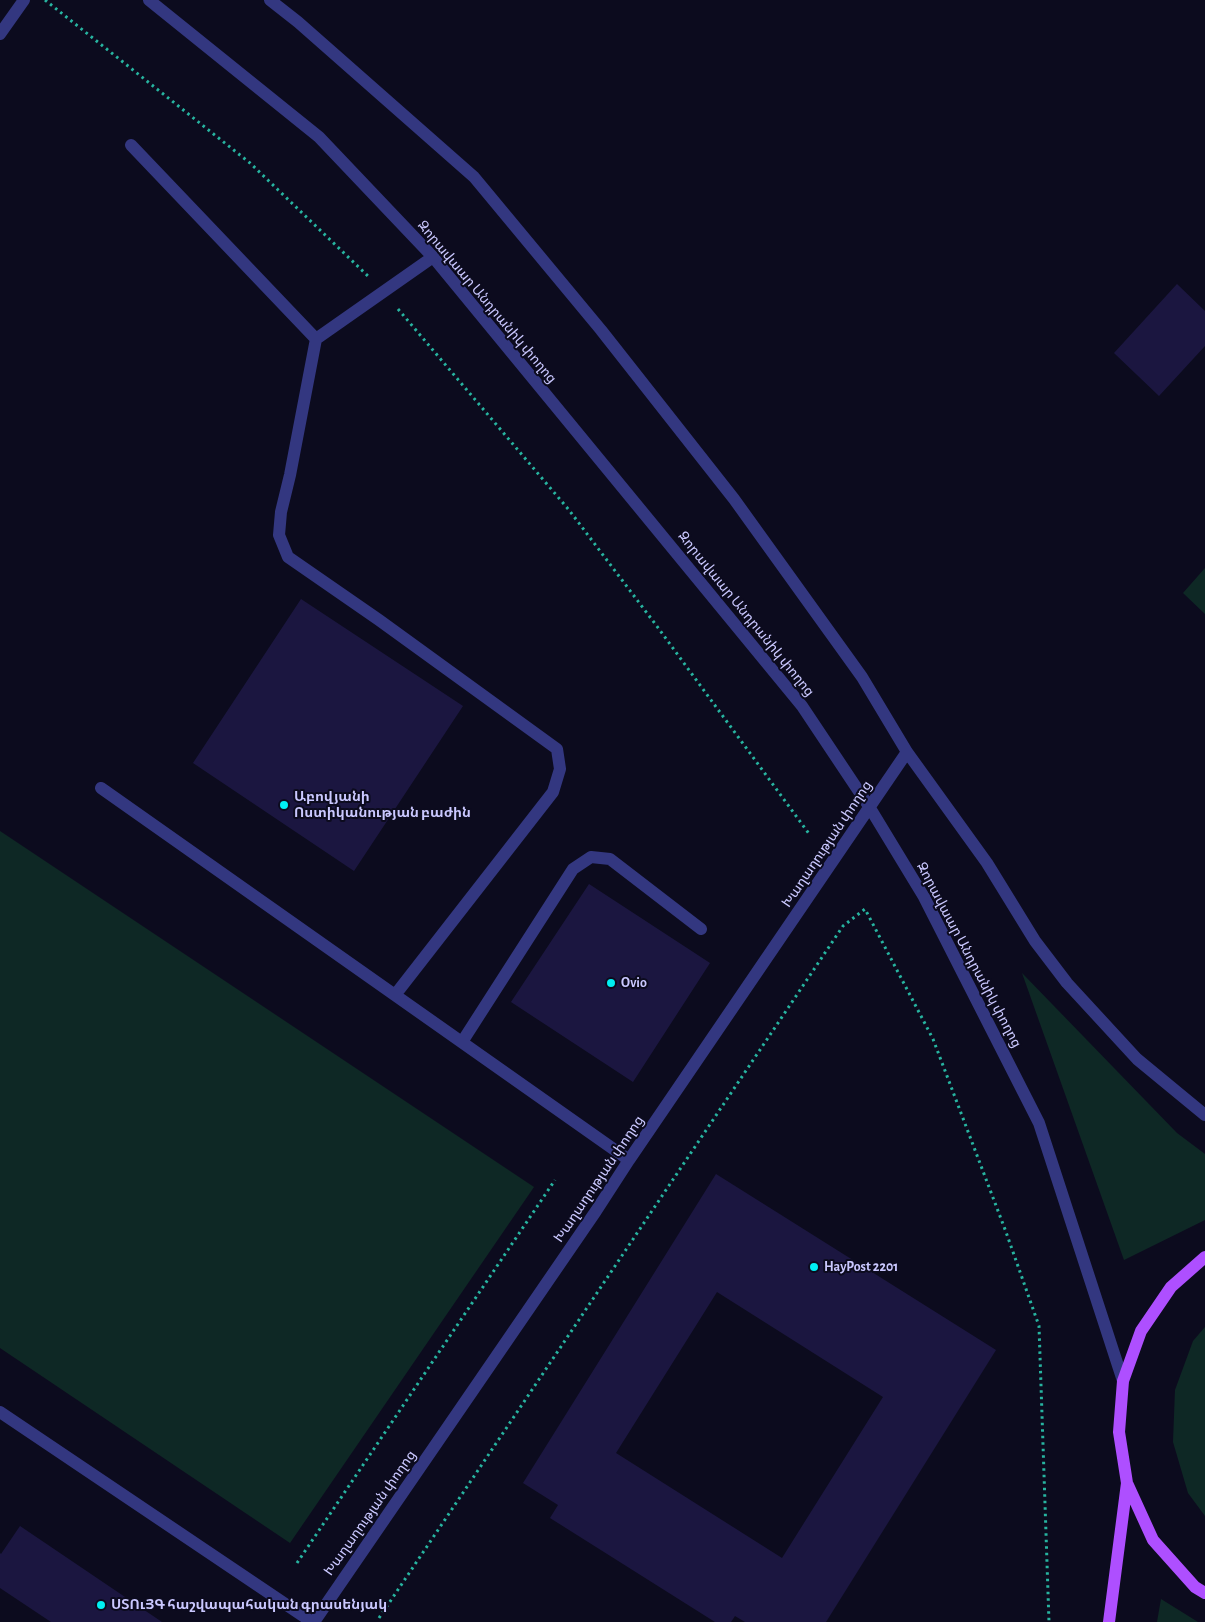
<!DOCTYPE html>
<meta charset="utf-8">
<style>
body{margin:0}
canvas{display:block;background:#0c0b1e}
</style>
<canvas width="1205" height="1622"></canvas>
<script>
const ctx = document.querySelector('canvas').getContext('2d');
ctx.lineJoin = 'round';
function fill(path, color) { ctx.fillStyle = color; ctx.fill(path, 'evenodd'); }
const shape = rows => new Path2D(rows.map(r => 'M' + r).join(''));
function stroke(path, color, width, dash) { ctx.strokeStyle = color; ctx.lineWidth = width; ctx.lineCap = dash ? 'butt' : 'round'; ctx.setLineDash(dash || []); ctx.stroke(path); }
function write(font, color, halo, rows, align = 'center') {
  ctx.font = font + ' "Alegreya Sans","Noto Sans Armenian",sans-serif'; ctx.lineWidth = 4; ctx.setLineDash([]); ctx.textBaseline = 'middle'; ctx.strokeStyle = halo; ctx.fillStyle = color; for (const [text, x, y, turn = 0] of rows) {
    ctx.save(); ctx.translate(x, y); ctx.rotate((+turn || 0) * Math.PI / 180); ctx.textAlign = isNaN(turn) ? turn : align; if (halo) ctx.strokeText(text, 0, 0); ctx.fillText(text, 0, 0); ctx.restore();
  }
}
fill(shape([
 [1205,568,1205,614,1183,593],
 [0,831,534,1187,290,1543,0,1348],
 [1022,973,1177,1133,1205,1154,1205,1220,1124,1260],
 [1205,1327,1205,1516,1188,1493,1173,1442,1175,1390,1193,1341],
 [1161,1599,1198,1622,1157,1622]
]), '#0e2825');
fill(shape([
 [1177,284,1205,311,1205,346,1159,396,1114,353],
 [301,599,463,706,354,871,193,763],
 [589,884,710,963,633,1082,511,1002],
 [716,1174,996,1350,826,1622,745,1622,735,1616,731,1622,715,1622,550,1518,558,1505,523,1483],
 [717,1292,883,1397,782,1558,616,1453],
 [20,1526,162,1622,51,1622,0,1588,0,1553,1,1554]
]), '#1b1640');
stroke(shape([
 [45,0,250,163,368,276],
 [398,309,569,510,656,625,810,835],
 [297,1563,555,1180],
 [379,1618,843,926,865,909,933,1039,1006,1232,1039,1326,1049,1622]
]), '#27b4a0', 3, [2.5, 4]);
stroke(shape([
 [149,0,319,137,433,257,802,706,870,808,924,897,1039,1123,1123,1381],
 [270,0,298,22,474,177,601,330,734,499,862,677,907,752,987,863,1035,941,1067,983,1137,1059,1205,1115],
 [0,34,24,0],
 [131,145,316,339,433,257],
 [316,339,290,475,281,512,279,535,288,557,379,620,557,749,560,769,553,792,395,995],
 [101,788,629,1160],
 [462,1042,573,869,591,857,610,859,701,929],
 [0,1412,312,1622],
 [314,1622,596,1211,629,1160,907,752]
]), '#333780', 12);
stroke(shape([
 [1205,1257,1171,1287,1141,1331,1123,1381,1119,1432,1127,1483,1153,1540,1195,1587,1205,1593],
 [1109,1622,1127,1483]
]), '#ae4fff', 12);
for (const [x, y, r, color] of [
 [284,805,5,"#00eff3"],
 [611,983,5,"#00eff3"],
 [814,1267,5,"#00eff3"],
 [101,1605,5,"#00eff3"]
]) { const dot = new Path2D(); dot.arc(x, y, r, 0, 2 * Math.PI); ctx.fillStyle = color; ctx.fill(dot); stroke(dot, '#0c0b1e', 2); }
write('14px', '#cac8ff', '#0c0b1e', [
 ["Զորավաար Անդրանիկ փողոց",487,302,50],
 ["Զորավաար Անդրանիկ փողոց",746,614,51],
 ["Խաղաղության փողոց",827,844,-56],
 ["Զորավաար Անդրանիկ փողոց",969,955,62],
 ["Խաղաղության փողոց",599,1179,-56],
 ["Խաղաղության փողոց",370,1513,-55]
]);
write('bold 14px', '#cac8ff', '#0c0b1e', [
 ["Աբովյանի",294,797],
 ["Ոստիկանության բաժին",294,813],
 ["Ovio",621,983],
 ["HayPost 2201",824,1267],
 ["ՍՏՈւՅԳ հաշվապահական գրասենյակ",111,1605]
], 'left');
</script>
